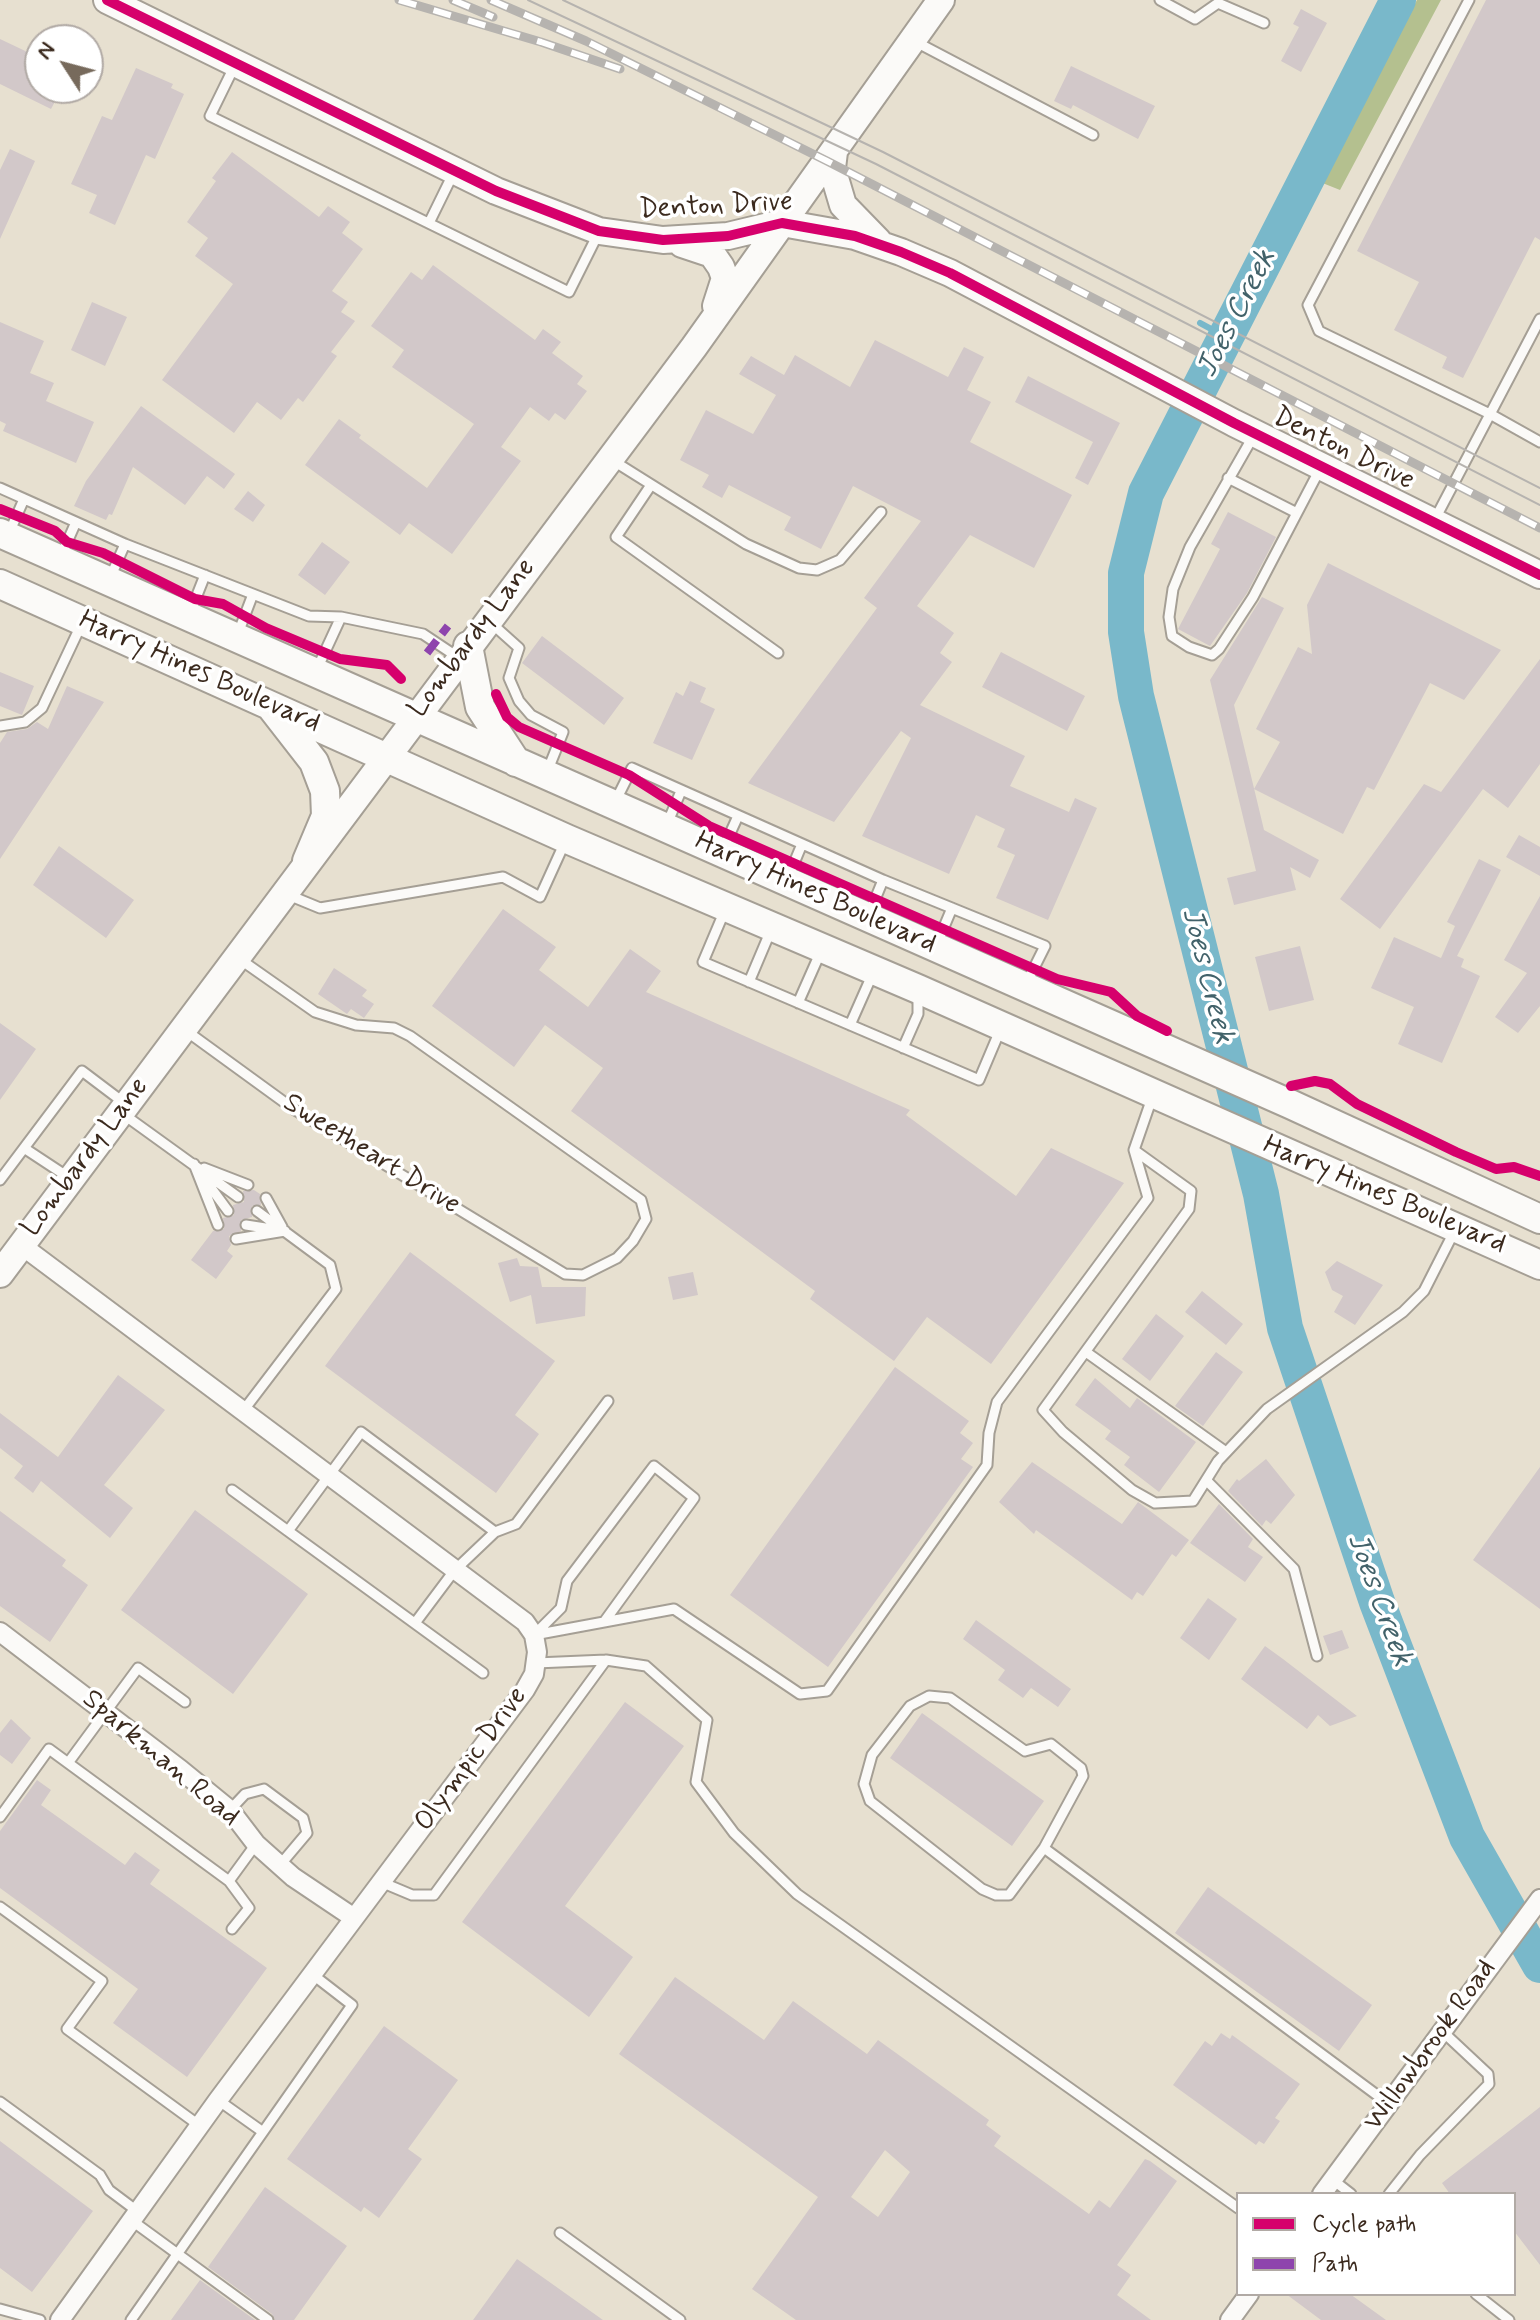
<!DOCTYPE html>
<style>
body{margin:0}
#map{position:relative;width:1540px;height:2320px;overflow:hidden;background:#e7e0d0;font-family:Mynerve,sans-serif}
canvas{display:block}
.legend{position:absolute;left:1236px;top:2192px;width:280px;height:104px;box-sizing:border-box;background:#fff;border:2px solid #b1aaa5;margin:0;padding:10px 14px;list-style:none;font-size:24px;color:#3b2a1e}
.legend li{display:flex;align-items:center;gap:16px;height:40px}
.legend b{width:40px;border:2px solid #b1aaa5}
.north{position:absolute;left:24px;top:24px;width:80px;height:80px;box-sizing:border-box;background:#fff;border:2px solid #b1aaa5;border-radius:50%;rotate:306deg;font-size:22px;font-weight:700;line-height:32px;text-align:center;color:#3b2a1e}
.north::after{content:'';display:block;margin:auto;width:28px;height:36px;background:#776a5c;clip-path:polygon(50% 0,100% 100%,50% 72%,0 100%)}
</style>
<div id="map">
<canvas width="1540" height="2320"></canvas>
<ul class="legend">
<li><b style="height:10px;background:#d6006c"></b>Cycle path</li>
<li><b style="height:10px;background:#8e44ad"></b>Path</li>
</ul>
<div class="north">N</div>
</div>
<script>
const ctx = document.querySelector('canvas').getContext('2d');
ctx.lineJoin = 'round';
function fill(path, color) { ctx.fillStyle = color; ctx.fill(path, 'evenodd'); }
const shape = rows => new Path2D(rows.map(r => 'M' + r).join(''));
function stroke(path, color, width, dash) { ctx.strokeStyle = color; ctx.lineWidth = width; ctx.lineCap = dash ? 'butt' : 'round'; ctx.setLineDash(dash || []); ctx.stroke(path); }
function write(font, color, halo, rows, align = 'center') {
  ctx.font = font + ' Mynerve,sans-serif'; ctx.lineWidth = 7; ctx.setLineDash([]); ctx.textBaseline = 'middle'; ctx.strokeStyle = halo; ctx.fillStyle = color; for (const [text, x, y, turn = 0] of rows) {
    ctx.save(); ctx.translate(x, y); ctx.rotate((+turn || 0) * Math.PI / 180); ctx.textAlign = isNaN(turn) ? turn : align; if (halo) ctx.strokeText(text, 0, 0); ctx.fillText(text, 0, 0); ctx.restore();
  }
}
fill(shape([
 [1417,0,1441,0,1340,190,1320,182]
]), '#b4c08f');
stroke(shape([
 [1200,323,1226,337]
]), '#79b8ca', 6);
stroke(shape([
 [1398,0,1146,493,1126,573,1126,632,1136,696,1261,1194,1285,1328,1377,1602,1467,1837,1540,1965]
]), '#79b8ca', 36);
fill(shape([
 [1486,0,1540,0,1540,240,1535,237,1463,378,1442,368,1447,357,1394,330,1419,282,1357,251],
 [1301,9,1327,23,1301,72,1281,61,1299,27,1293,24],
 [0,39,40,58,40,88,62,88,51,109,0,84],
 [1071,66,1155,106,1138,139,1073,105,1071,109,1054,101],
 [136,68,173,84,171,88,184,94,155,159,146,155,115,225,89,213,97,195,71,184,102,116,112,120],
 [10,149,35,161,0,239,0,170],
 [232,152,319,217,328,206,350,222,342,233,363,249,332,291,348,302,341,312,355,321,331,352,337,356,303,402,298,398,281,420,257,402,234,433,162,380,233,284,195,256,208,238,187,222,216,181,212,178],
 [433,265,535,340,543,329,561,342,552,353,583,376,577,384,587,391,565,420,555,413,549,421,530,407,501,447,521,461,452,554,409,523,400,535,305,465,339,419,361,435,359,438,427,488,474,424,392,367,404,350,371,326,411,272,422,280],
 [92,302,127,317,105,366,71,350],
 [0,322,44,341,30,373,54,383,46,401,94,422,76,463,3,431,6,424,0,421],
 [875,340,948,377,964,347,984,357,967,390,991,402,970,442,1072,495,1034,568,970,535,917,606,954,633,940,653,952,662,920,705,1025,756,1010,786,1069,812,1075,798,1097,808,1048,920,996,898,1015,855,997,847,1005,829,976,815,949,874,862,836,911,738,901,731,834,822,748,783,877,608,864,598,921,521,853,486,821,549,784,530,791,517,729,485,722,498,702,487,709,475,680,460,706,410,753,434,776,395,739,374,751,356,784,375,795,355,850,387],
 [1028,376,1120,423,1088,485,1075,478,1093,442,1015,402],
 [141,406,235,474,224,489,207,476,185,505,133,467,112,515,109,514,106,520,74,506,86,481],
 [248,491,265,505,253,522,234,509],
 [1228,512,1276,537,1247,593,1210,646,1178,629,1220,549,1211,544],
 [322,542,350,562,325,595,298,575],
 [1328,563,1501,650,1464,700,1430,683,1374,790,1367,787,1343,834,1254,789,1280,742,1256,729,1298,647,1312,654,1307,605],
 [1262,597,1284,608,1234,705,1264,830,1319,860,1310,878,1290,867,1296,890,1234,905,1227,878,1256,871,1210,680],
 [542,636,624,698,604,725,522,663],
 [1001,652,1085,696,1067,731,982,687],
 [1540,659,1540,764,1508,808,1483,789,1380,929,1340,899,1424,784,1441,792],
 [0,672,34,686,22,715,0,706],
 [690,681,706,688,700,702,715,709,692,760,653,743,676,692,683,696],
 [67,686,104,702,0,859,0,743,7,732,27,729,37,722,48,729],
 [1519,835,1540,847,1540,876,1506,857],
 [59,846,134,900,106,938,33,885],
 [1479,859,1501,870,1457,956,1464,959,1461,967,1480,976,1442,1063,1398,1044,1414,1007,1371,988,1394,937,1441,958,1455,926,1447,922],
 [1540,896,1540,1006,1518,1033,1495,1017,1527,973,1504,960],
 [503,909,556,947,539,970,588,1007,630,949,661,971,646,992,910,1110,906,1115,1016,1196,1051,1148,1124,1183,991,1364,927,1317,894,1361,810,1299,815,1291,571,1111,603,1068,545,1025,514,1067,432,1006],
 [1300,946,1314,1000,1269,1011,1255,957],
 [334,968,367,990,362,996,374,1004,364,1018,351,1009,347,1014,318,994],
 [0,1023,36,1049,0,1100],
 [254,1190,260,1194,261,1205,252,1206,252,1217,241,1220,241,1231,229,1236,231,1245,227,1251,233,1256,216,1279,191,1260,213,1231,224,1229,223,1218,234,1215,233,1205,244,1202,243,1191],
 [410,1252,555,1361,515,1415,539,1434,496,1493,325,1366],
 [517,1258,520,1266,538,1267,542,1287,586,1287,585,1316,536,1324,531,1295,510,1302,498,1263],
 [1337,1261,1383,1285,1355,1325,1334,1312,1343,1296,1332,1290,1325,1272],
 [693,1272,698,1295,673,1300,668,1277],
 [1202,1291,1243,1324,1226,1345,1185,1312],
 [1156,1314,1184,1336,1150,1381,1122,1359],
 [1216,1352,1243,1372,1203,1426,1175,1406],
 [895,1367,969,1421,960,1433,973,1443,961,1459,973,1467,828,1667,730,1595],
 [118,1375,165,1410,104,1485,133,1508,110,1538,41,1481,33,1493,14,1478,23,1466,0,1448,0,1413,58,1457],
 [1095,1378,1130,1408,1137,1398,1196,1442,1159,1492,1124,1465,1130,1457,1105,1439,1111,1431,1075,1405],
 [1266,1459,1295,1495,1271,1524,1266,1520,1262,1526,1228,1491,1237,1479,1239,1481],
 [1032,1462,1122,1524,1138,1502,1189,1540,1176,1557,1172,1554,1143,1596,1137,1592,1132,1600,1036,1530,1034,1534,999,1502],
 [1540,1467,1540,1609,1473,1560],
 [1219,1504,1253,1539,1248,1547,1263,1557,1245,1582,1190,1543],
 [195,1510,308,1594,233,1694,121,1610],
 [0,1511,66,1560,62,1566,88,1585,50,1642,0,1606],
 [1208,1598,1237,1619,1209,1660,1180,1638],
 [976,1620,1071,1689,1058,1707,1031,1688,1023,1698,998,1680,1005,1670,963,1639],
 [1342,1630,1349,1648,1330,1655,1323,1636],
 [1265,1646,1283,1659,1357,1716,1330,1726,1318,1715,1307,1729,1241,1679],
 [625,1702,684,1746,565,1906,633,1957,589,2017,462,1922],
 [922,1713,1044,1801,1012,1846,890,1758],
 [11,1719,31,1738,12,1764,0,1755,0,1733],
 [37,1780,51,1790,41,1805,125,1865,135,1852,160,1870,150,1884,267,1968,187,2077,113,2023,138,1989,0,1888,0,1831],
 [1208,1887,1372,2005,1339,2051,1175,1933],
 [675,1977,764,2040,793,2001,867,2054,878,2040,989,2120,986,2125,1001,2136,994,2146,1089,2214,1099,2200,1110,2208,1145,2159,1150,2161,1177,2181,1117,2265,1131,2275,1117,2295,1151,2320,796,2320,752,2289,818,2197,619,2054],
 [885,2150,910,2172,878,2217,851,2197],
 [384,2026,458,2080,408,2149,422,2159,379,2218,364,2207,361,2212,287,2159],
 [1221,2033,1230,2039,1232,2035,1300,2084,1275,2118,1280,2121,1264,2144,1259,2141,1256,2145,1173,2085,1205,2041,1212,2046],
 [1540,2107,1540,2265,1514,2231,1514,2194,1450,2194,1442,2183],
 [0,2141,93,2211,32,2292,0,2268],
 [265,2187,347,2246,294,2320,275,2320,272,2314,208,2267],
 [517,2259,603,2320,473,2320],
 [200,2280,255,2320,171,2320],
 [1286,2294,1350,2294,1386,2320,1321,2320]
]), '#d2c8c9');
const lane = shape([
 [1160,0,1195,19,1218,3,1264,23],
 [1469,0,1308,305,1319,331,1490,414,1540,442],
 [916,42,1093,135],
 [235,65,210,116,569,292,598,234],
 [429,223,454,172],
 [1254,435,1190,547,1173,589,1169,617,1172,636,1189,647,1212,655,1219,649,1253,597,1320,469],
 [612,460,746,544,799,568,817,570,840,560,881,512],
 [1228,478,1297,513],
 [651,485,616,537,778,653],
 [0,488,125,544],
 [1435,519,1540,319],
 [9,533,24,499],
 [61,556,76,522],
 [110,578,125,544,309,616,341,617,423,634,459,658],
 [190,613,205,575],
 [490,622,519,648,509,678,519,701,531,715,563,732,547,772],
 [237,636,253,594],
 [317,669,341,617],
 [0,726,25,722,42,708,82,623],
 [615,802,632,768,883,880,1045,946,1026,984],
 [667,824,681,791],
 [723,849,738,816],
 [787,880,802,844],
 [286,894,320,908,503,877,540,897,565,842],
 [725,910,703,962,979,1080,1001,1028],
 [869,914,883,880],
 [936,946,952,908],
 [749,982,771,930],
 [798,1003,821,951],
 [850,1025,873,973],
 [185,1030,295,1110,565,1274,583,1275,617,1258,633,1241,646,1219,641,1200,410,1036,394,1028,356,1025,315,1012,241,960],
 [903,1048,918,1014,918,994],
 [123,1114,238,1197],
 [24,1148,68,1177],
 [1134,1150,1191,1191,1189,1209,1043,1410,1063,1432,1132,1490,1155,1503,1193,1501,1218,1461,1267,1409,1403,1312,1424,1291,1455,1230],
 [194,1164,218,1225],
 [204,1168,248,1185],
 [203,1177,228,1211],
 [0,1180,82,1071,123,1102],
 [266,1198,282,1227],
 [246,1225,278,1230],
 [236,1239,285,1231],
 [1086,1352,1226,1452],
 [243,1411,336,1289,330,1265,257,1211],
 [1206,1480,1294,1569,1317,1656],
 [232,1490,288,1531,361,1432,495,1532,454,1571,415,1623],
 [288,1531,483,1673],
 [495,1532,516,1524,608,1401],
 [534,1635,674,1609,800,1694,827,1691,987,1465,989,1433,997,1402,1148,1198,1134,1150,1152,1098],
 [534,1635,561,1608,567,1581,654,1466,694,1498,604,1622],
 [536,1663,606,1660,646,1666,707,1720,696,1782,734,1833,797,1894,1238,2208],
 [68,1763,138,1668,185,1702],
 [230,1810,245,1794,264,1789,303,1818,307,1833,280,1865],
 [0,1817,49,1749,229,1881,256,1844],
 [1044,1848,1083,1776,1081,1768,1051,1744,1025,1751,950,1698,929,1696,910,1706,872,1755,864,1784,870,1801,982,1889,996,1895,1009,1895,1044,1848,1389,2104],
 [229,1881,249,1908,232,1929],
 [381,1882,412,1895,434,1895,606,1660],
 [0,1907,102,1981,67,2029,200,2126],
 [218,2100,263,2132],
 [0,2102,100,2175,109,2190,137,2211],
 [1333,2180,1351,2194],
 [1389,2194,1420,2155,1489,2084,1488,2074,1442,2031],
 [131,2220,268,2320],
 [560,2233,680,2320],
 [1476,2294,1509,2320],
 [0,2309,40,2320],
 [131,2320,352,2005,312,1974]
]);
const street = shape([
 [21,1245,525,1622,534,1635,537,1652,534,1674,525,1690,218,2100,60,2320],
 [0,1632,181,1770,230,1810,256,1844,293,1877,354,1918],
 [1322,2194,1540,1899],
 [1230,2320,1249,2294]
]);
const secondary = shape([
 [107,0,496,191,599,231,663,240,728,236,782,223,855,236,901,252,950,273,1234,423,1540,575],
 [834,152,832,168,843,205,878,241],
 [682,244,712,254,721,267,725,278,716,306],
 [0,1274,694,347,941,0]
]);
const primary = shape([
 [0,533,1290,1104,1540,1219],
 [0,584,567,839,918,989,1540,1265],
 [468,646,480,707,516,762],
 [272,708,314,762,325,791,326,816,307,861]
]);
stroke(lane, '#a59f95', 13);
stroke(street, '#a59f95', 22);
stroke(secondary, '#a59f95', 30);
stroke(primary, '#a59f95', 32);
stroke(lane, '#fbfaf8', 9);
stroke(street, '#fbfaf8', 18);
stroke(secondary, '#fbfaf8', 26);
stroke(primary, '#fbfaf8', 28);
stroke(shape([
 [528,0,876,164,1540,505],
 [563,0,883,152,1540,488]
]), '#b6b3af', 2);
const rail = shape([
 [399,0,541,42,620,69],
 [453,0,493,17],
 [491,0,586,41,827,161,1540,528]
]);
stroke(rail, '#b6b3af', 9);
stroke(rail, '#fff', 6, [18]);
stroke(shape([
 [427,653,448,626]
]), '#8e44ad', 8, [16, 8]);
stroke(shape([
 [107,0,496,191,599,231,663,240,728,236,782,223,855,236,901,252,950,273,1234,423,1540,575],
 [0,509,55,531,67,542,103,553,195,599,223,604,266,628,340,659,387,665,401,679],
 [496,694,507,717,519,727,629,775,709,826,1057,979,1111,992,1137,1016,1167,1031],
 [1291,1086,1315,1081,1330,1084,1357,1104,1456,1152,1496,1169,1514,1167,1540,1176]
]), '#d6006c', 10);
write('28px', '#3b2a1e', '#fff', [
 ["Denton Drive",716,207,-3],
 ["Denton Drive",1343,450,26],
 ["Lombardy Lane",473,639,-53],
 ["Harry Hines Boulevard",199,673,24],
 ["Harry Hines Boulevard",815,894,24],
 ["Sweetheart Drive",371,1155,32],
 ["Lombardy Lane",86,1158,-53],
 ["Harry Hines Boulevard",1384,1196,23],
 ["Sparkman Road",160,1759,40],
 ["Olympic Drive",472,1760,-54],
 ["Willowbrook Road",1431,2046,-54]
]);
write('italic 30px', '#42626a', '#fff', [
 ["Joes Creek",1238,314,-63],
 ["Joes Creek",1206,976,76],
 ["Joes Creek",1378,1600,70]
]);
</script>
